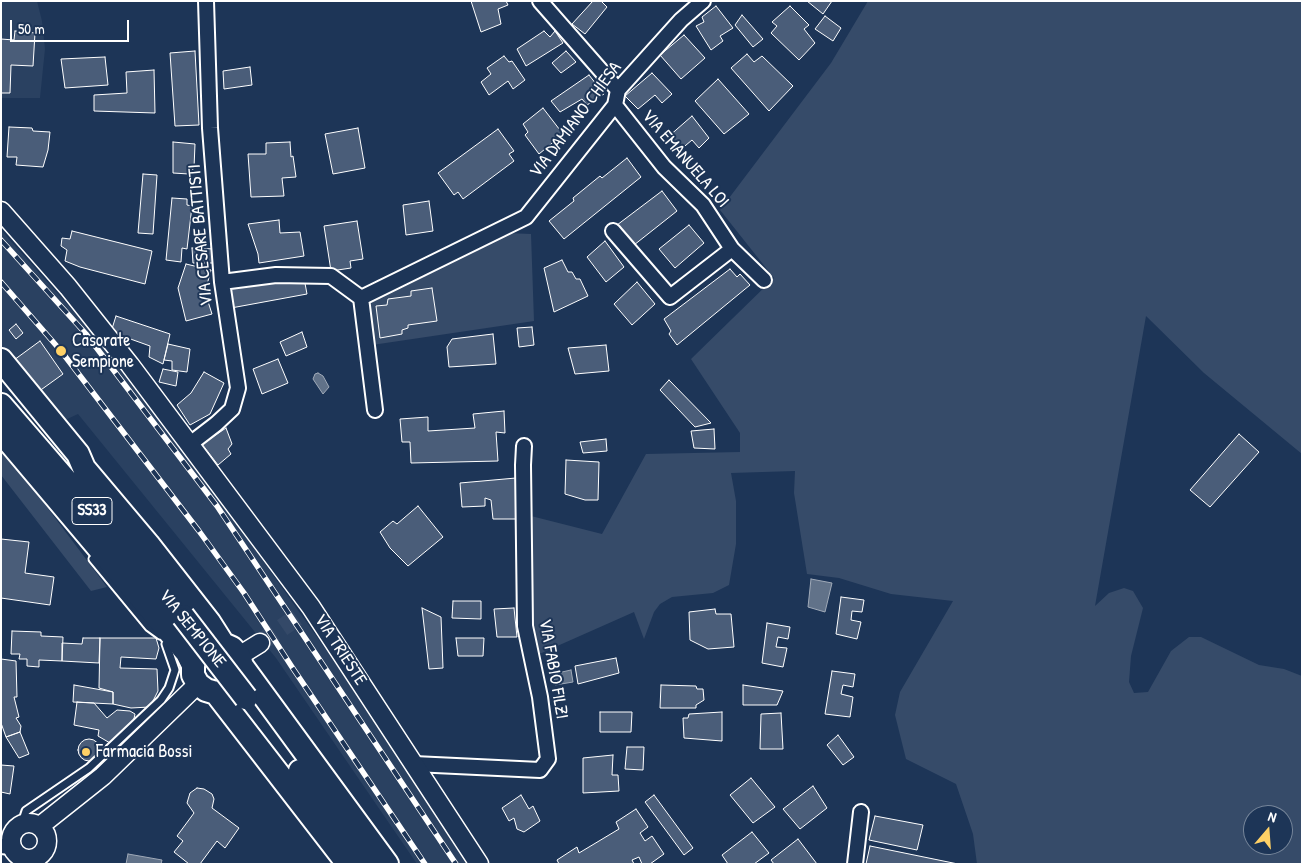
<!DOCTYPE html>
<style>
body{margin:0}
#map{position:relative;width:1303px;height:865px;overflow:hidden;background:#1d3557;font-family:"Patrick Hand",sans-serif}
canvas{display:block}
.frame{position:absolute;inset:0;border:2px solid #fff;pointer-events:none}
.north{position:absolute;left:1243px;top:805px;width:50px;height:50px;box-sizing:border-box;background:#1d3557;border:1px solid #77869a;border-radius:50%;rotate:18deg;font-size:14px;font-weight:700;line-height:20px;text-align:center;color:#fff}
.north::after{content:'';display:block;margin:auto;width:18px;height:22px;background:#ffd166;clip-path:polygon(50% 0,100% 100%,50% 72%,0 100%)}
.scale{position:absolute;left:10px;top:20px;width:119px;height:22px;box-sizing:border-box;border:2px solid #fff;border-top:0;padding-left:6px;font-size:15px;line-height:18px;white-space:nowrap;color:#fff;-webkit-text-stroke:4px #1d3557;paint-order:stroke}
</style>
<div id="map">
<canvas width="1303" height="865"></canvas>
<div class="frame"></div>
<div class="north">N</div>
<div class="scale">50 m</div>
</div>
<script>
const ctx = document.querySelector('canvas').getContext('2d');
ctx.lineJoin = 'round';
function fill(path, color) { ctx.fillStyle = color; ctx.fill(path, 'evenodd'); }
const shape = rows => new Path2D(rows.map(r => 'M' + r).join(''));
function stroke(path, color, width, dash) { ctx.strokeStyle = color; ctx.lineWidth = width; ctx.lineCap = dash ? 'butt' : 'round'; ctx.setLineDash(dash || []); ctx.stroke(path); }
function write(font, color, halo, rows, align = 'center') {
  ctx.font = font + ' "Patrick Hand",sans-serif'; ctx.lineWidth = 4; ctx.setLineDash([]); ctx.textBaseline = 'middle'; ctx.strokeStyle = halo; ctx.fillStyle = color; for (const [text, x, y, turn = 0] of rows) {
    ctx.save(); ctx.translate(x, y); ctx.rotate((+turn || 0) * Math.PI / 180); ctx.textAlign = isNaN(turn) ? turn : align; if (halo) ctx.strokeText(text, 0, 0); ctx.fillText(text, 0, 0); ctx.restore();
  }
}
fill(shape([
 [1,1,37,1,42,21,45,49,40,98,1,98],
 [1,230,116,359,207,482,383,730,466,864,417,864,276,658,78,414,63,421,2,347]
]), '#2a4161');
fill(shape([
 [868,1,1302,1,1302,454,1204,373,1146,316,1095,606,1109,593,1124,588,1133,591,1143,608,1131,656,1129,682,1134,693,1148,692,1171,651,1189,637,1201,637,1259,665,1284,669,1302,676,1302,864,977,864,973,834,956,784,906,759,895,715,900,692,953,601,891,594,839,578,807,574,794,493,795,471,731,473,736,501,736,544,729,585,713,593,672,597,660,604,654,612,644,639,634,612,537,655,531,593,531,516,602,534,646,454,740,452,740,433,691,359,774,278,720,210,831,63],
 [1253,815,1283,815,1283,845,1253,845],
 [506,233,531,234,534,321,372,345,368,317,370,305,378,296],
 [1,446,107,587,91,591,1,475]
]), '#364b69');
const water = shape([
 [318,373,323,376,329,387,323,394,313,379,315,374,318,373],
 [811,579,832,583,825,612,808,607,811,579],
 [571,670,573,682,555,685,553,674,571,670],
 [128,854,162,860,161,864,126,864,128,854]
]);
fill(water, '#617289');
stroke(water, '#a0aab8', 1);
const building = shape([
 [471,1,506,1,508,5,498,9,501,24,481,32,471,1],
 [593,1,601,1,607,7,585,34,572,24,593,1],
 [807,1,832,1,823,14,807,1],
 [716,6,733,28,720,36,723,41,711,50,696,26,704,22,702,17,716,6],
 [790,6,809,25,804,29,815,43,799,60,771,33,777,26,772,22,790,6],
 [742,15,763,39,753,47,735,25,742,15],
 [825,16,841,28,833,41,815,29,825,16],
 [15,31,35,33,33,66,11,65,10,93,1,93,1,39,14,40,15,31],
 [544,31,550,37,555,31,563,43,526,66,517,49,544,31],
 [684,35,705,58,681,79,660,55,684,35],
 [195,51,199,125,175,126,170,53,195,51],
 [566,51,576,62,561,73,552,63,566,51],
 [747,54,754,62,762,56,793,86,769,111,731,68,747,54],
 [504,56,509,62,512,61,525,80,513,89,508,81,489,95,481,82,491,74,487,68,504,56],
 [105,57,108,85,65,88,61,59,105,57],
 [250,67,252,85,224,89,223,71,250,67],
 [154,70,155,113,94,111,94,95,127,93,126,72,154,70],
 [652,73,672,94,662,103,655,95,638,109,625,96,652,73],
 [589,75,604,94,587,105,582,99,560,112,551,101,589,75],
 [718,79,749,114,724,134,695,101,718,79],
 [543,108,563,134,539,154,525,135,528,132,523,124,543,108],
 [692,116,709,138,699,148,692,140,679,151,668,137,692,116],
 [9,127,32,128,33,131,50,132,48,150,43,167,16,165,17,157,7,157,9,127],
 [358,128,365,168,333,174,325,134,358,128],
 [498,129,514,151,509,154,514,161,463,199,458,192,454,195,438,173,498,129],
 [173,142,195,144,194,168,189,174,173,173,173,142],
 [290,142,291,157,293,156,296,177,282,178,284,196,251,197,248,154,266,154,266,143,290,142],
 [627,158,641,177,564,239,549,221,574,201,573,198,600,176,602,178,627,158],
 [143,174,157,175,153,234,138,233,143,174],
 [662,191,677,211,634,245,617,225,662,191],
 [172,198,187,199,187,205,192,206,187,249,182,248,181,262,166,260,172,198],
 [429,201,433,231,406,235,403,205,429,201],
 [279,220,280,233,300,232,304,256,259,263,258,254,248,224,279,220],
 [357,221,363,259,350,261,351,268,331,271,324,226,357,221],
 [689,225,704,243,675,268,659,249,689,225],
 [72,231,152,251,145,284,80,267,65,261,67,250,61,246,62,238,70,239,72,231],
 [605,241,624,267,606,282,587,257,605,241],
 [192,248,215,249,216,263,193,263,192,248],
 [562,260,568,272,572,272,576,279,580,279,588,296,554,312,544,268,562,260],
 [186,264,211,270,205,292,212,314,186,321,178,288,186,264],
 [730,269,737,277,740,274,750,285,677,345,669,334,671,331,664,319,730,269],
 [304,278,307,294,231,308,228,289,304,278],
 [637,282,655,304,632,325,614,304,637,282],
 [432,288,437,321,408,325,408,328,402,330,402,334,380,338,376,306,387,305,388,299,411,296,411,291,432,288],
 [116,316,170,334,163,364,149,357,150,346,111,332,116,316],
 [16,324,23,333,16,339,9,330,16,324],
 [532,327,534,345,519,347,517,328,532,327],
 [302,332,307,347,286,356,280,342,302,332],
 [493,334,496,364,449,367,447,347,452,339,493,334],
 [40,341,63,374,38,392,14,360,40,341],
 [168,344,190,349,187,372,172,370,172,361,164,360,168,344],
 [606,345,609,371,575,374,568,348,606,345],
 [278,359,288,383,262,394,253,369,278,359],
 [163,369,178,372,176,386,159,382,163,369],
 [204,372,224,383,210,414,190,425,177,405,191,393,204,372],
 [669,380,711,423,695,427,660,390,669,380],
 [504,411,505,433,496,432,498,461,411,463,410,442,402,442,400,419,428,417,428,431,475,428,473,414,504,411],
 [226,428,232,444,228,449,231,454,218,465,202,444,226,428],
 [714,429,715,449,694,448,691,431,714,429],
 [1239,434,1259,452,1210,507,1190,490,1239,434],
 [606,439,607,451,583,453,580,442,606,439],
 [566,460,599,462,598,500,585,500,565,494,566,460],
 [516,478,517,519,493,519,491,500,485,498,485,506,462,507,460,483,516,478],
 [418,506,443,537,408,566,390,548,380,532,393,521,397,524,418,506],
 [1,539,29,542,25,573,54,577,50,605,1,598,1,539],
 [841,597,864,600,862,612,852,611,851,620,861,622,857,639,836,634,841,597],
 [453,601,481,601,481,619,452,618,453,601],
 [422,608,441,617,443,668,429,669,422,608],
 [514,608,517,637,497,637,494,609,514,608],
 [715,609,716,614,731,614,734,647,708,649,690,640,689,612,715,609],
 [767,623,790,627,788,639,778,637,776,647,787,648,783,667,762,663,767,623],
 [12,631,41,632,41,636,63,637,62,661,39,660,39,667,27,666,27,659,19,659,20,654,11,654,12,631],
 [83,638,100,638,99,663,62,661,62,643,82,644,83,638],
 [100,638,156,638,159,648,156,659,121,657,120,668,157,669,158,691,150,707,131,708,113,704,113,692,99,688,100,638],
 [456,638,484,638,483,656,458,656,456,638],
 [616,658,619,673,578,684,575,666,616,658],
 [1,659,16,661,17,697,14,697,19,717,16,718,21,726,20,732,6,737,1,723,1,659],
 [832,671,855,674,853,687,843,685,841,694,853,697,850,717,825,714,832,671],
 [74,685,113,692,113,704,73,702,74,685],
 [661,685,696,686,697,689,703,689,704,700,696,705,696,708,660,708,661,685],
 [743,685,783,691,777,705,743,705,743,685],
 [77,702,94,703,107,718,117,710,130,711,135,714,133,723,110,743,98,736,99,730,74,725,77,702],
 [600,712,632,712,631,732,600,732,600,712],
 [722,712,722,741,684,738,683,718,688,718,689,714,722,712],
 [781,713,783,749,760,749,761,714,781,713],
 [20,732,29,754,19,758,6,737,20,732],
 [838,735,854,757,843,765,827,745,838,735],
 '78 750a11 11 0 1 1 22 0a11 11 0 1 1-22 0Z',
 [627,747,644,747,643,770,625,769,627,747],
 [613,755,612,775,618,775,619,791,583,793,583,758,613,755],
 [1,765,14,766,10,794,1,792,1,765],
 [751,778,775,807,753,823,730,795,751,778],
 [813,786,827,808,800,829,783,809,813,786],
 [197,788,204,789,212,794,214,799,212,808,239,828,225,848,217,841,200,864,189,864,174,852,183,841,177,836,194,813,187,803,190,793,197,788],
 [521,795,529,809,533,806,540,821,524,832,517,829,514,818,509,821,502,808,521,795],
 [654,795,693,848,684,855,645,802,654,795],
 [636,809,648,827,640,833,645,841,652,836,664,854,650,864,642,864,639,857,632,860,634,864,559,864,557,860,577,847,579,853,619,829,616,822,636,809],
 [875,816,923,825,917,850,869,840,875,816],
 [752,832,769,853,754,864,728,864,722,855,752,832],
 [798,839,817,864,774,864,771,860,798,839],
 [870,846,958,864,866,864,870,846]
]);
fill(building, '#4a5d79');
stroke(building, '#fff', 1);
stroke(shape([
 [260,643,303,613]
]), '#344968', 18, [18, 9]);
const service = shape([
 [93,559,149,627,160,635],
 [22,823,26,811,89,768,161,700,169,688,175,670,166,644]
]);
const minor = shape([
 [540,1,618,90],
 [613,231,670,297,732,249,703,205,664,167,615,105],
 [732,249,764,280],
 [222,282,276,275,331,276,361,298,526,217,615,105,618,90,681,20,703,1],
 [361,298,375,410],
 [190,444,216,424,232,409,238,388,222,282,210,128,206,1],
 [414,764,540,770,548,759,540,697,525,626,523,465,524,446],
 [1,846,11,847],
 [855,864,861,812]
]);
const tertiary = shape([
 [1,211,68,287,130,365,311,607,479,864],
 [239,656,260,643],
 '11 841a18 18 0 1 1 36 0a18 18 0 1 1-36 0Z',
 [40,826,103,776,198,684]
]);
const primary = shape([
 [1,360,78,454,84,468,148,544,209,622,223,644],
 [1,405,183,616],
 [1,432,187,653,193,665,193,675,198,684,206,690,216,693,227,691,235,685,240,676,242,666,239,656,232,648,223,644,213,644,203,648,196,655,193,665],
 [242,666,387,864],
 [216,693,348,864],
 [300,771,368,864]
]);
stroke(service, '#fff', 11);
stroke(minor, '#fff', 18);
stroke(tertiary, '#fff', 21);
stroke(primary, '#fff', 26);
stroke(service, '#1d3557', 7);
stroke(minor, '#1d3557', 14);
stroke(tertiary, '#1d3557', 18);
stroke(primary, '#1d3557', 22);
const rail = shape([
 [1,240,86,334,217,506,456,864],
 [1,282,61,351,199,531,244,593,292,667,425,864]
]);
stroke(rail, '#fff', 5.5);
stroke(rail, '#1d3557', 4, [11]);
const primaryBridge = shape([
 [183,616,246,698]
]);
stroke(primaryBridge, '#fff', 26, []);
stroke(primaryBridge, '#1d3557', 22);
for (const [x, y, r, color] of [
 [61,351,6,"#ffd166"],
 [86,752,5,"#ffd166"]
]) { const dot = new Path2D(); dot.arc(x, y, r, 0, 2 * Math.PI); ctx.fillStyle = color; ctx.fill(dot); stroke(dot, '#1d3557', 2); }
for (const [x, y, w] of [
 [92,511,40]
]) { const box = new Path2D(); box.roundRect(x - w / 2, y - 13.5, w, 27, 4); ctx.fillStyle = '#1d3557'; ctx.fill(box); stroke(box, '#fff', 1); }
write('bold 16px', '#fff', null, [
 ["SS33",92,511]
]);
write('18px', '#fff', '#1d3557', [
 ["VIA DAMIANO CHIESA",576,120,-53],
 ["VIA EMANUELA LOI",685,159,49],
 ["VIA CESARE BATTISTI",201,235,-95],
 ["VIA SEMPIONE",192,629,51],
 ["VIA TRIESTE",340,650,57],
 ["VIA FABIO FILZI",553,669,80]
]);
write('18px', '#fff', '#1d3557', [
 ["Casorate",72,341],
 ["Sempione",72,362],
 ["Farmacia Bossi",96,752]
], 'left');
</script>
